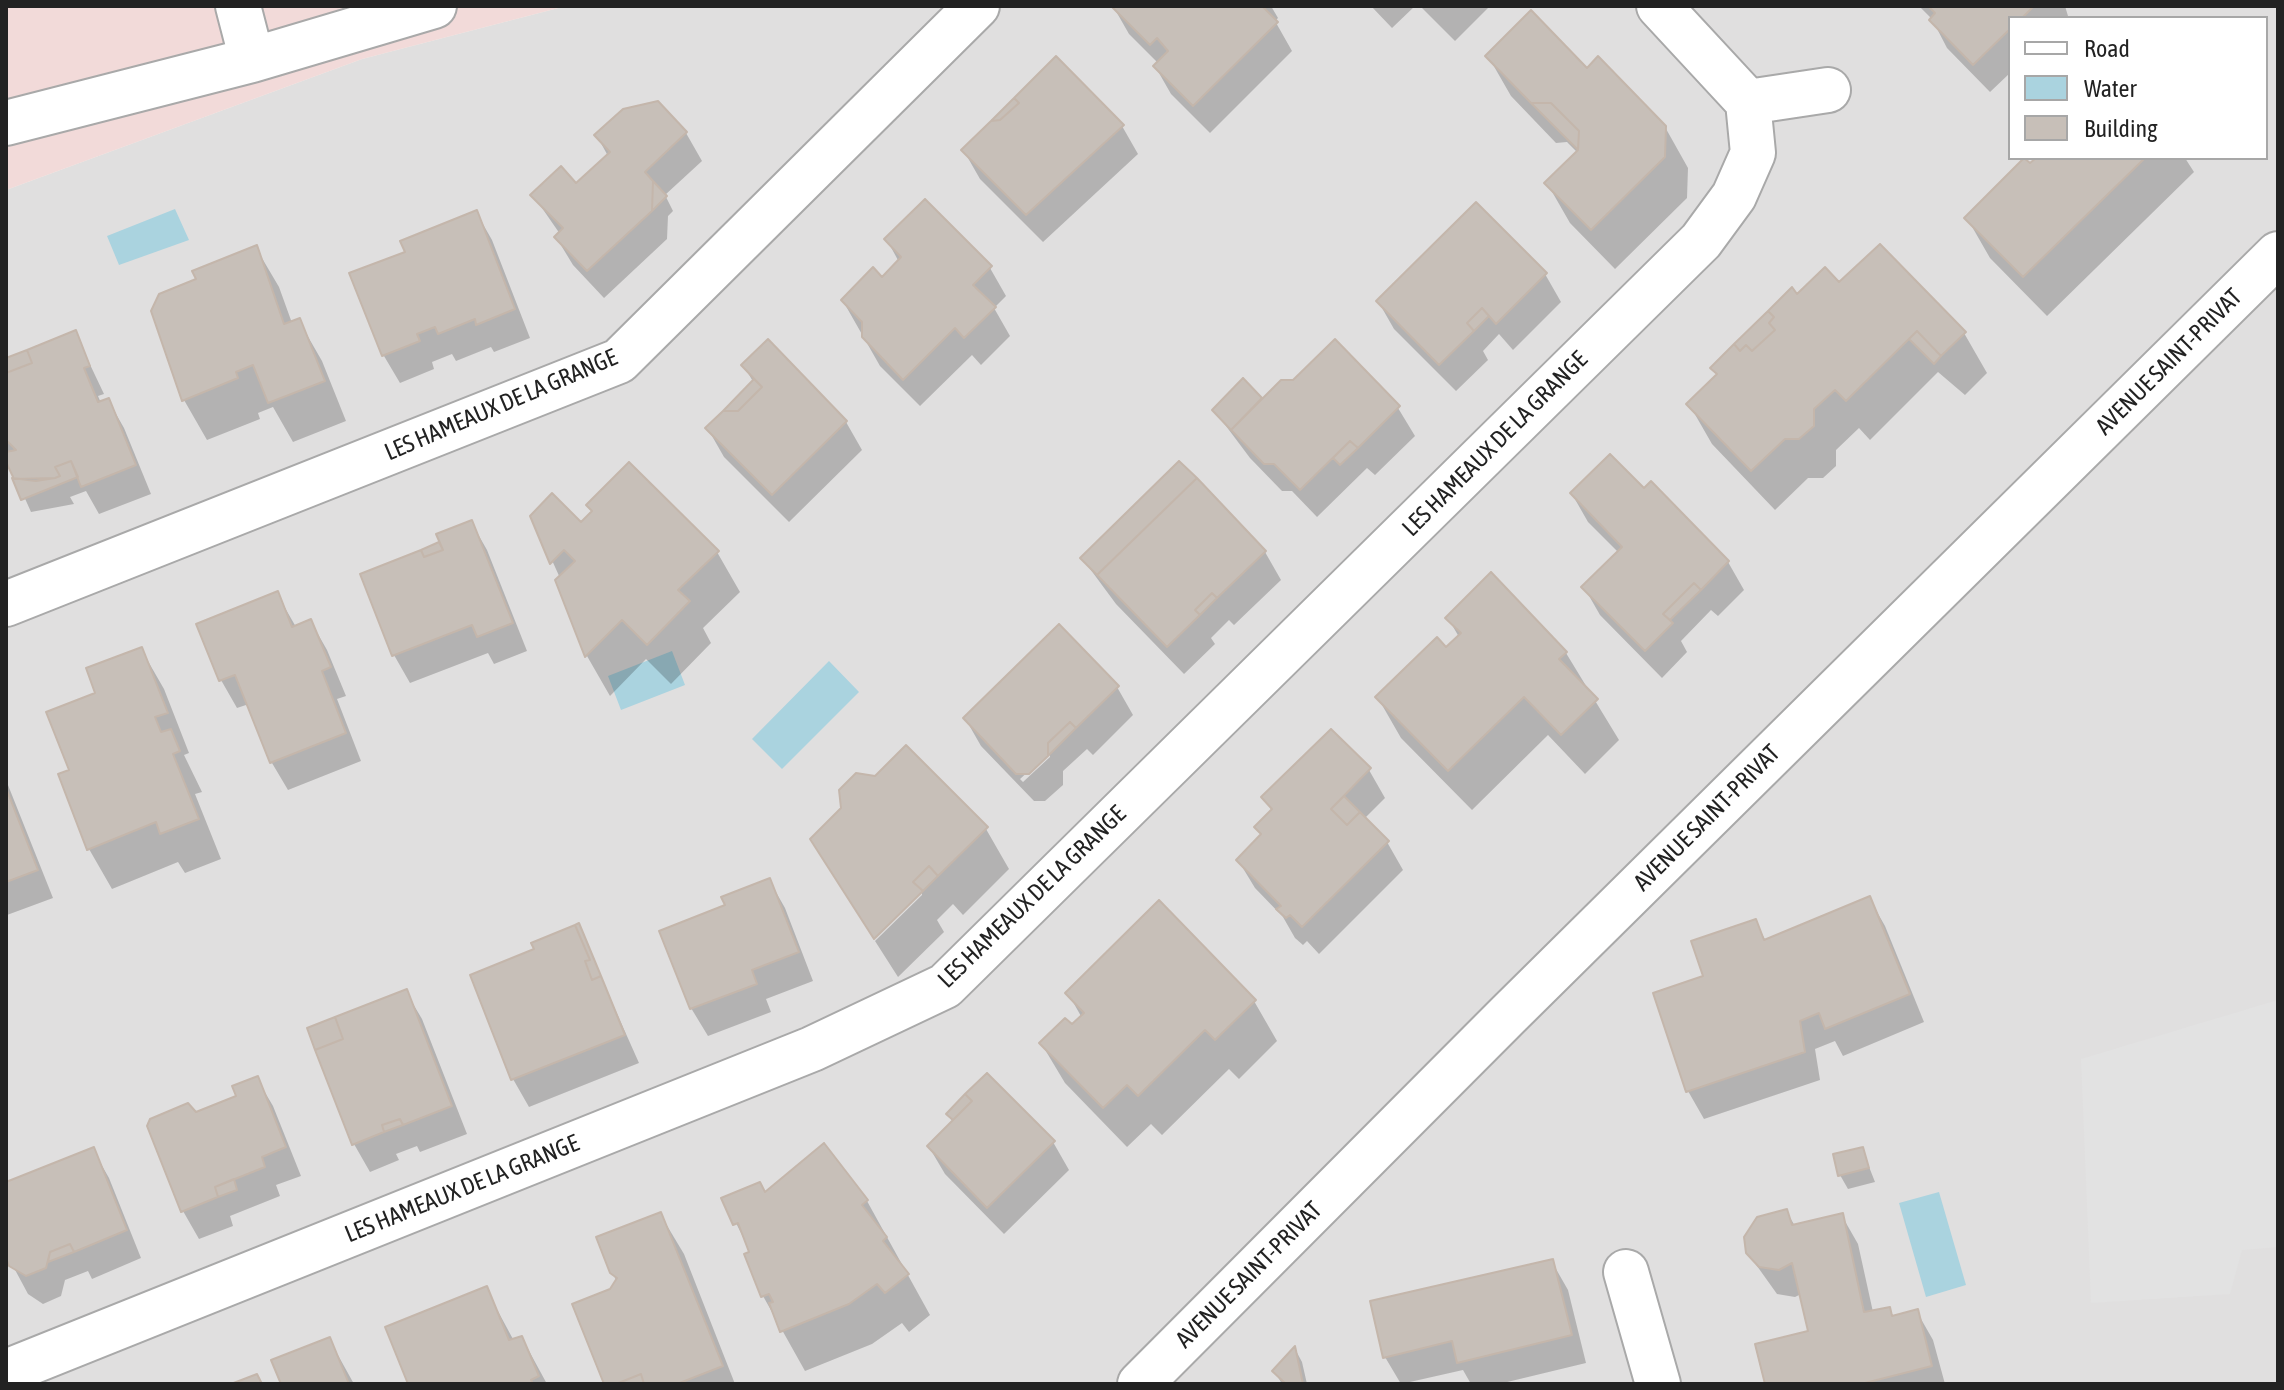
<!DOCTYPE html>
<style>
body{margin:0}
#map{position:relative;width:2284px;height:1390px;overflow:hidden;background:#f2efe9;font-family:"Asap Condensed",sans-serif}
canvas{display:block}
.frame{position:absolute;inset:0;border:8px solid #222;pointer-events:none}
.legend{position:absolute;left:2008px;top:16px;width:260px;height:144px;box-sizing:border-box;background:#fff;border:2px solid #a7a7a7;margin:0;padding:10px 14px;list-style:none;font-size:24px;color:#222}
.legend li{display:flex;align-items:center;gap:16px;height:40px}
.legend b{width:40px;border:2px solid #a7a7a7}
</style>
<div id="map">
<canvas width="2284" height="1390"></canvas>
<div class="frame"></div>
<ul class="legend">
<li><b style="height:10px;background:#fff"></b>Road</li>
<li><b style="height:22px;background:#aad3df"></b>Water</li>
<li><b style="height:22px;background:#c7bfb8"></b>Building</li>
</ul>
</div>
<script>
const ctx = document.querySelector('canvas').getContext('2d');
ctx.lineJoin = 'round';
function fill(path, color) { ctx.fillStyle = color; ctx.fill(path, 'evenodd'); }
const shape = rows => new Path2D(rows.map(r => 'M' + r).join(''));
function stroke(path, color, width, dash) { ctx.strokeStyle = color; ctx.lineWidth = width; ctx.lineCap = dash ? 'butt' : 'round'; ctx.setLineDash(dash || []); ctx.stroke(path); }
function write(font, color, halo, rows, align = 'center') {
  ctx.font = font + ' "Asap Condensed",sans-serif'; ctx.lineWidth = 7; ctx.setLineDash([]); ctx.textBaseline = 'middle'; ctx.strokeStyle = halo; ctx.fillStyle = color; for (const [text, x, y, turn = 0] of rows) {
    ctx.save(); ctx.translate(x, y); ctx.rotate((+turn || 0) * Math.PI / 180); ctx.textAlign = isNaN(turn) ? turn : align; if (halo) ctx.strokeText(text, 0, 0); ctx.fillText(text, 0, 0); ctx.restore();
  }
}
fill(shape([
 [566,6,2278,6,2278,1384,6,1384,6,190,362,59],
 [2010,18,2266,18,2266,158,2010,158]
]), '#e0dfdf');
fill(shape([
 [6,6,566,6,362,59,6,190]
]), '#f2dad9');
fill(shape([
 [2278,1000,2278,1247,2242,1250,2230,1294,2091,1303,2081,1059]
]), '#e2e2e2');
fill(shape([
 [175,209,189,240,119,265,107,236],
 [672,651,685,685,621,710,608,676],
 [829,661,859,692,782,769,752,739],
 [1939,1192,1966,1285,1926,1297,1899,1203]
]), '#aad3df');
fill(shape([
 [1113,6,1271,6,1278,18,1275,21,1292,51,1210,133,1171,94,1155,66,1158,63,1129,34],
 [1371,6,1415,6,1392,28],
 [1420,6,1490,6,1455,41],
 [1919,6,2065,6,2068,16,2010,18,2010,73,1990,92,1947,48,1932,19],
 [1488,56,1587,71,1665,127,1688,168,1687,198,1615,269,1570,223,1547,183,1578,153,1567,142,1556,143,1511,96],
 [1122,126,1138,154,1043,242,980,179,964,151],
 [686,133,702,161,665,195,673,211,668,216,667,239,604,298,573,265,556,237,560,234,533,195,576,185,608,156,597,136],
 [2039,158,2185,158,2194,172,2047,316,1990,258,1967,218],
 [476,212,492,240,530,338,494,352,491,347,456,361,452,354,432,362,434,369,400,383,384,356,351,274,407,253],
 [887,240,990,268,1006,296,994,308,1010,336,981,365,972,355,920,406,880,366,843,301,881,280,899,262],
 [256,248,279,287,292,323,299,321,322,361,346,421,293,442,273,407,258,413,260,419,207,440,184,400],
 [1545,274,1561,302,1513,350,1499,334,1483,351,1488,360,1456,391,1394,329,1378,301],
 [1839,285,1964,333,1987,373,1965,395,1938,372,1870,440,1859,428,1836,450,1836,466,1823,478,1808,478,1775,510,1712,444,1689,404,1717,376,1713,368,1797,297],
 [75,333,104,394,98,396,101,403,108,400,124,428,151,494,99,514,86,491,70,497,74,504,31,512,6,456,6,360],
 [1335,342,1398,408,1415,436,1375,475,1367,468,1317,517,1292,491,1282,491,1250,458,1214,410,1243,381,1262,402,1294,382],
 [743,365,846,422,862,450,789,522,724,457,708,429,754,383],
 [1644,491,1728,562,1744,590,1718,616,1711,610,1681,641,1687,652,1662,678,1600,615,1584,587,1619,553,1588,522,1572,494],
 [588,506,717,552,740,592,703,628,711,643,671,684,646,659,610,696,587,656,558,581,560,578,532,516,581,525,593,513],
 [471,522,487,550,527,651,494,664,488,653,410,683,394,655,362,575,444,555],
 [1265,552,1281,580,1234,625,1229,620,1211,638,1215,644,1184,674,1116,604,1082,558],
 [1491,575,1566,653,1619,740,1585,774,1548,735,1472,810,1401,738,1378,698,1459,637,1448,618],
 [277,594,296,627,311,622,327,650,346,696,337,699,361,761,288,790,272,763,249,704,237,708,221,680,199,625],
 [141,649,164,689,189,753,184,755,202,792,195,794,221,859,185,873,178,862,112,889,89,849,71,771,98,694],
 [1117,687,1133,715,1093,755,1087,749,1063,771,1063,785,1045,801,1034,801,981,746,965,718],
 [1050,752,1050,757,1023,782,1020,779],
 [906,747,986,829,1009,869,963,915,953,904,937,920,944,932,898,977,875,941,922,895,922,889,873,937,812,840],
 [1369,770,1385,798,1364,819,1387,842,1403,870,1319,954,1307,941,1303,945,1295,938,1283,917,1255,888,1238,860,1262,837,1256,827,1272,811,1264,797],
 [6,780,53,898,7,915,6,913],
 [769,880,785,908,813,981,766,999,771,1012,708,1036,691,1008,728,906],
 [1869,898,1885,926,1924,1022,1843,1056,1835,1041,1815,1049,1820,1080,1704,1119,1688,1091,1706,977,1755,922,1766,941],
 [578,926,639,1063,529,1107,513,1079,536,950],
 [406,992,422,1019,467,1134,420,1152,417,1146,396,1154,399,1160,370,1172,354,1144],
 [1068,993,1254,1001,1277,1041,1239,1079,1229,1069,1162,1135,1151,1124,1127,1147,1065,1083,1041,1043,1082,1018],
 [257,1079,273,1106,301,1176,276,1185,280,1196,230,1216,233,1226,199,1239,183,1211,149,1126,196,1114,238,1097],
 [948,1114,1053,1142,1069,1170,1004,1234,945,1174,929,1147,953,1123],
 [824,1146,867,1201,930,1315,909,1332,902,1323,872,1344,805,1371,763,1296,751,1253,724,1199,765,1194],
 [1862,1149,1875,1182,1848,1189,1840,1175],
 [93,1150,109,1178,141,1258,92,1279,88,1271,65,1280,61,1296,43,1304,28,1294,6,1253,6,1184],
 [1786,1211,1795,1226,1842,1216,1858,1244,1873,1312,1889,1309,1894,1318,1917,1312,1933,1340,1945,1384,1767,1384,1810,1332,1801,1294,1795,1297,1777,1294,1747,1252],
 [660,1214,684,1254,735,1384,606,1384,612,1290,617,1282,612,1272],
 [1552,1262,1568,1290,1586,1363,1499,1384,1471,1384,1463,1370,1401,1384,1385,1357],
 [486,1289,514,1341,522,1338,547,1384,411,1384],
 [329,1339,354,1384,283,1384],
 [1295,1349,1302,1362,1307,1384,1282,1384,1275,1372]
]), '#0003');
const building = shape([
 [1111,6,1262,6,1278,22,1193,106,1153,66,1168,51,1157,38,1150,45,1111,6],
 [1928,6,2034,6,2022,18,2010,18,2010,29,1973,65,1929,20,1935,13,1928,6],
 [1531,10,1587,68,1598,56,1666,126,1665,157,1591,230,1544,183,1578,150,1579,131,1551,103,1531,103,1485,56,1531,10],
 [1056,56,1124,125,1026,215,961,150,991,121,1000,120,1019,103,1014,98,1056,56],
 [1014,98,1019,103,1000,120,991,121,1014,98],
 [658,101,687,132,645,172,653,181,652,211,587,271,554,237,563,228,530,195,561,166,576,183,610,152,594,135,623,109,658,101],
 [1531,103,1551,103,1579,131,1578,150,1531,103],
 [2024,158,2030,163,2036,158,2145,158,2023,277,1964,218,2024,158],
 [653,181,667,196,652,211,653,181],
 [925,199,992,266,973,285,996,307,964,338,955,328,903,380,862,337,862,322,841,300,873,267,882,277,901,257,884,239,925,199],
 [1476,202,1547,273,1496,324,1482,308,1467,323,1474,331,1439,365,1376,301,1476,202],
 [477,210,515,309,476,325,475,319,438,334,435,327,417,334,420,341,382,356,349,273,405,252,400,241,477,210],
 [1880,244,1966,332,1941,356,1917,331,1846,401,1835,390,1814,409,1814,426,1799,439,1785,439,1751,471,1686,404,1717,374,1710,368,1734,344,1740,351,1746,345,1752,351,1775,330,1769,323,1774,317,1768,311,1792,287,1797,294,1825,267,1839,282,1880,244],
 [257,245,284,324,300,318,325,381,268,403,253,365,236,372,238,378,182,401,151,311,159,294,196,279,192,271,257,245],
 [1482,308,1489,316,1474,331,1467,323,1482,308],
 [1768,311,1774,317,1769,323,1775,330,1752,351,1746,345,1740,351,1734,344,1768,311],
 [76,330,90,366,84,368,98,402,109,398,136,465,81,487,71,461,55,467,60,476,55,478,14,479,6,462,6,452,16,450,6,440,6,373,32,363,27,350,76,330],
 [1917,331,1941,356,1934,364,1909,339,1917,331],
 [768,339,847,421,772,495,705,428,723,411,738,411,762,387,741,365,768,339],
 [1335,339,1400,406,1358,448,1350,441,1300,490,1274,464,1264,464,1231,430,1281,380,1293,380,1335,339],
 [27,350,32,363,6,373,6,358,27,350],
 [1243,378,1262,398,1231,430,1212,410,1243,378],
 [754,379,762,387,738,411,723,411,754,379],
 [1350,441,1358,448,1340,465,1333,458,1350,441],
 [1610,454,1644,488,1651,481,1729,561,1701,590,1694,583,1663,614,1673,623,1645,651,1581,587,1622,547,1570,493,1610,454],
 [71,461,78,477,21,500,12,478,36,481,55,478,60,476,55,467,71,461],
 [1179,461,1197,478,1097,575,1080,558,1179,461],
 [629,462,719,551,678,590,690,601,647,645,622,620,585,657,555,580,575,561,564,550,550,564,530,516,552,493,581,522,592,511,586,505,629,462],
 [1197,478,1266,551,1217,598,1212,593,1195,610,1200,615,1167,647,1097,575,1197,478],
 [472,520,513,623,477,637,472,625,392,656,360,574,421,550,424,557,443,550,436,534,472,520],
 [439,542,443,550,424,557,421,550,439,542],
 [1491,572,1567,652,1559,659,1598,699,1561,735,1524,697,1448,771,1375,697,1437,637,1446,647,1461,633,1445,618,1491,572],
 [1694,583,1701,590,1670,620,1663,614,1694,583],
 [278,591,292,627,311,619,331,667,322,671,346,733,270,763,235,675,219,681,196,624,278,591],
 [1212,593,1217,598,1200,615,1195,610,1212,593],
 [1059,624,1119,686,1076,728,1070,722,1048,743,1048,756,1029,774,1016,774,963,718,1059,624],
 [142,647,168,713,155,717,161,732,171,729,180,751,173,754,199,819,160,834,156,822,87,850,58,774,69,770,46,712,95,693,86,668,142,647],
 [1070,722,1076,728,1048,756,1048,743,1070,722],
 [1331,729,1371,768,1331,809,1347,825,1360,812,1389,841,1302,927,1290,915,1286,918,1276,909,1281,906,1236,860,1261,834,1254,827,1272,809,1261,797,1331,729],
 [906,745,988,827,938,876,929,866,913,882,923,891,874,939,810,839,841,808,839,790,856,773,875,776,906,745],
 [6,788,38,870,6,882,6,788],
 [1344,796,1360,812,1347,825,1331,809,1344,796],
 [929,866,938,876,923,891,913,882,929,866],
 [770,878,799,952,752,970,757,984,690,1009,659,931,725,905,721,897,770,878],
 [1870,896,1910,994,1825,1029,1819,1013,1800,1021,1805,1052,1686,1092,1653,993,1703,976,1691,941,1756,919,1764,940,1870,896],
 [1159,900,1256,1000,1215,1040,1205,1030,1138,1096,1127,1085,1103,1108,1039,1043,1065,1018,1072,1024,1084,1013,1065,993,1159,900],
 [579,923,601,976,592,980,585,961,590,960,575,925,579,923],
 [575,925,590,960,585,961,592,980,601,976,625,1035,511,1080,470,975,534,949,531,943,575,925],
 [407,989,452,1106,403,1125,400,1119,382,1125,384,1132,352,1145,315,1050,343,1039,335,1017,407,989],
 [335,1017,343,1039,315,1050,307,1028,335,1017],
 [987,1073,1055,1141,987,1208,927,1146,972,1101,965,1094,987,1073],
 [258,1076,286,1147,262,1157,265,1167,215,1187,218,1197,181,1212,147,1126,150,1119,188,1103,196,1112,236,1096,232,1086,258,1076],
 [965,1094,972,1101,953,1120,946,1114,965,1094],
 [400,1119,403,1125,384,1132,382,1125,400,1119],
 [824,1143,868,1200,862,1205,887,1237,883,1241,909,1274,885,1293,877,1284,849,1304,780,1332,769,1303,773,1302,769,1294,761,1297,744,1254,749,1252,738,1223,733,1225,721,1198,760,1182,765,1192,824,1143],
 [94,1147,127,1230,74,1252,70,1244,50,1252,46,1268,26,1276,9,1266,6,1258,6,1182,94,1147],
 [1863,1147,1869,1168,1838,1176,1833,1154,1863,1147],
 [234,1179,237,1190,218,1197,215,1187,234,1179],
 [1787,1209,1792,1225,1843,1213,1864,1312,1890,1307,1892,1316,1918,1309,1932,1366,1861,1384,1765,1384,1755,1344,1808,1331,1792,1263,1779,1270,1759,1267,1746,1253,1744,1237,1757,1217,1787,1209],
 [661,1212,723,1366,677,1384,644,1384,641,1374,616,1384,604,1384,572,1304,610,1289,617,1278,610,1273,596,1237,661,1212],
 [70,1244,74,1252,48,1262,50,1252,70,1244],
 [1553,1259,1572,1335,1457,1363,1452,1341,1383,1358,1370,1301,1553,1259],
 [487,1286,509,1340,522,1336,539,1376,531,1380,533,1384,408,1384,385,1327,487,1286],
 [330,1337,349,1384,281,1384,271,1360,330,1337],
 [1295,1346,1303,1384,1286,1384,1272,1371,1295,1346],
 [257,1374,262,1384,231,1384,257,1374],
 [641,1374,644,1384,616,1384,641,1374]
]);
fill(building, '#c7bfb8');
stroke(building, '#c4b6ab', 2);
const minor = shape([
 [238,6,252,60],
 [1748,102,1828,90],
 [6,123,252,60,434,6],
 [6,604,619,361,977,6],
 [1626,1272,1658,1384],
 [6,1372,812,1049,945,986,1701,241,1734,196,1753,153,1748,102,1659,6],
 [1140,1384,1508,1015,2278,254]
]);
stroke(minor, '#a9a9a9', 48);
stroke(minor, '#fff', 44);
write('24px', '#222', '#fff', [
 ["AVENUE SAINT-PRIVAT",2169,362,-45],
 ["LES HAMEAUX DE LA GRANGE",501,405,-23],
 ["LES HAMEAUX DE LA GRANGE",1495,444,-45],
 ["AVENUE SAINT-PRIVAT",1707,818,-45],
 ["LES HAMEAUX DE LA GRANGE",1032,897,-44],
 ["LES HAMEAUX DE LA GRANGE",462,1189,-22],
 ["AVENUE SAINT-PRIVAT",1249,1275,-45]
]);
</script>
